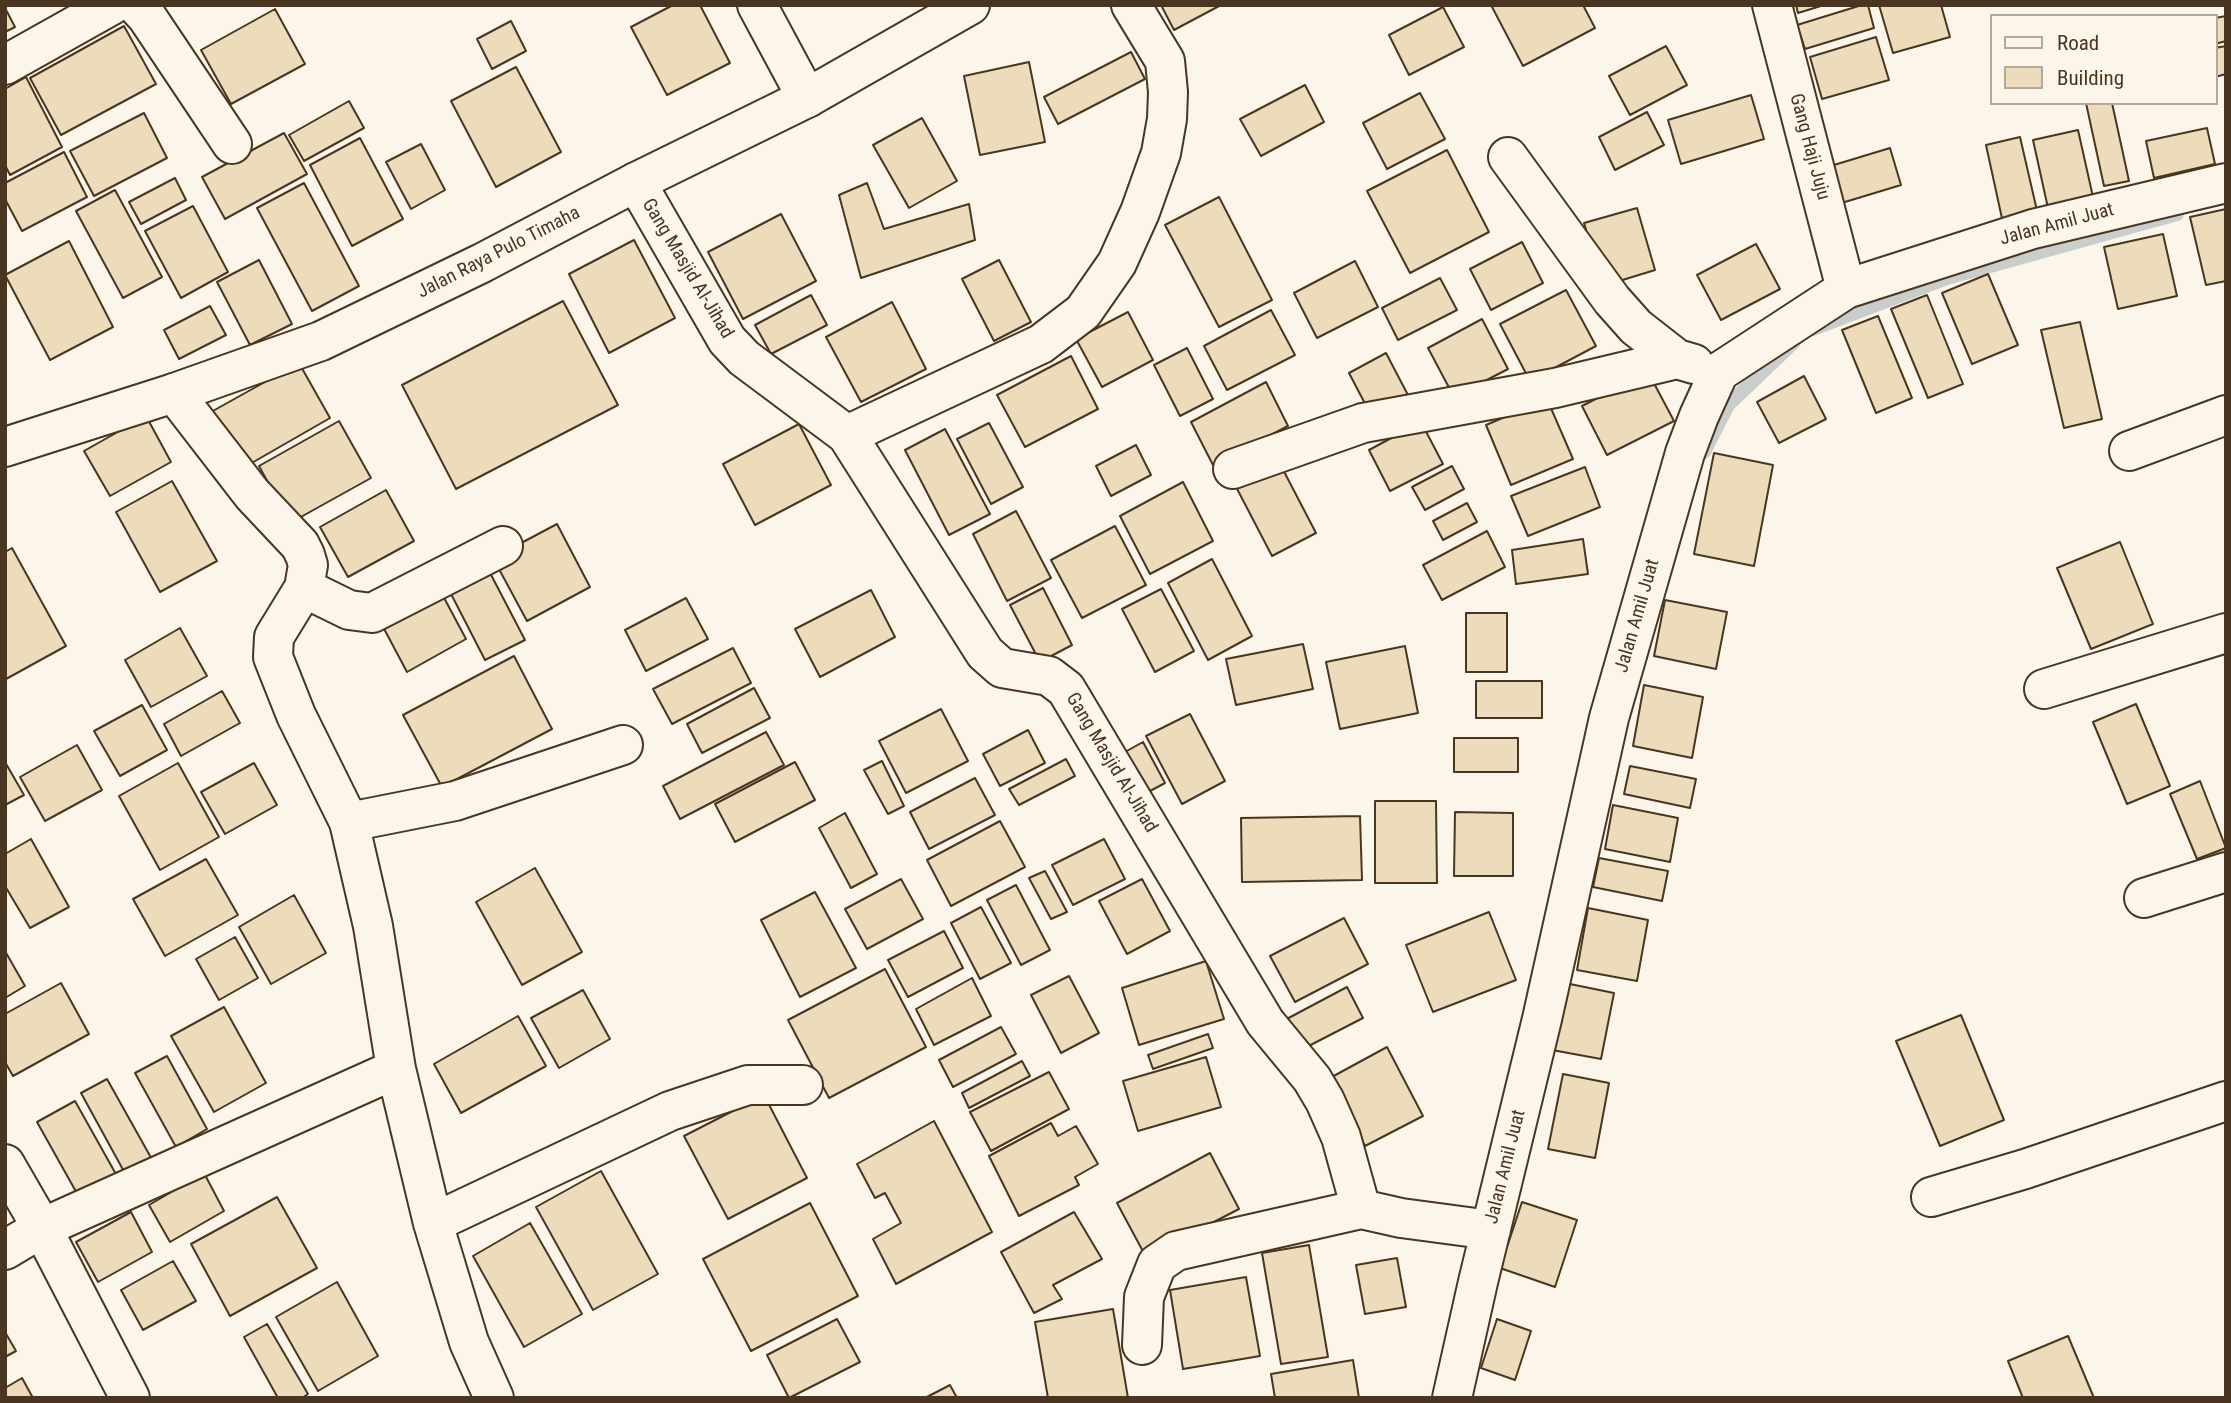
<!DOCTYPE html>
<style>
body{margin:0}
#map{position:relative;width:2231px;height:1403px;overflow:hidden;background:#fbf6e9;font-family:"Roboto Condensed",sans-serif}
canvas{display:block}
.frame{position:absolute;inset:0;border:7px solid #4a3520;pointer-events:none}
.legend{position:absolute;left:1990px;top:14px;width:228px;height:91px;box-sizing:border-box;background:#fbf6e9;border:2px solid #b4a999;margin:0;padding:9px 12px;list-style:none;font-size:21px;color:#4a3520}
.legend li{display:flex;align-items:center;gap:14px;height:35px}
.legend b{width:35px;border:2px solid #b4a999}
</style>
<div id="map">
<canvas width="2231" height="1403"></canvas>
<div class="frame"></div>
<ul class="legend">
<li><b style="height:9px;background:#fbf6e9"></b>Road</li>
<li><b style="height:19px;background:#ecdcbc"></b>Building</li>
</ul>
</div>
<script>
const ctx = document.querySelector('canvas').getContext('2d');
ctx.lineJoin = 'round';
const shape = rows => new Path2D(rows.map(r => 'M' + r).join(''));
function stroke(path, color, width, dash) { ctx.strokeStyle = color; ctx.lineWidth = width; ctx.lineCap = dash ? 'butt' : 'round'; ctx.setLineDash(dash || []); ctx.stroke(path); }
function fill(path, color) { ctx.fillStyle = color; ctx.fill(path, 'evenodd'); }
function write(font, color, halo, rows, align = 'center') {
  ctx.font = font + ' "Roboto Condensed",sans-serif'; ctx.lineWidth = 5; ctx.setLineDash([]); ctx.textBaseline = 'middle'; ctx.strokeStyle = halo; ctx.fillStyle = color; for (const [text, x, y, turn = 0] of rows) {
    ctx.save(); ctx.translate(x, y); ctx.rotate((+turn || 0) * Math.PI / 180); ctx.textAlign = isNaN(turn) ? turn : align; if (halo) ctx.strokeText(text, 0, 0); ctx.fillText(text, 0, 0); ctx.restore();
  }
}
stroke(shape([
 [1813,329,1947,278,2177,214],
 [1704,452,1728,405,1794,342]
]), '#c9cecd', 14);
const building = shape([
 [673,5,700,5,730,63,667,95,631,27,673,5],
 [1161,5,1221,5,1174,30,1161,5],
 [1491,5,1583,5,1595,28,1523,66,1491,5],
 [1796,5,1824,5,1798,13,1796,5],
 [1862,5,1868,5,1874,28,1805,49,1797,25,1862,5],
 [1879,5,1941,5,1950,37,1893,53,1879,5],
 [1443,7,1464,47,1409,75,1389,35,1443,7],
 [5,8,15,27,5,32,5,8],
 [275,9,305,64,231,104,201,50,275,9],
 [2226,16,2226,41,2215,44,2215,18,2226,16],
 [511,21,526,51,492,69,477,39,511,21],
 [124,26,156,84,61,135,30,78,124,26],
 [1876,37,1889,80,1822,99,1810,57,1876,37],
 [1666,46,1687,85,1630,115,1609,76,1666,46],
 [2226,46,2226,74,2215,77,2215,48,2226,46],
 [1131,52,1145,79,1058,124,1044,97,1131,52],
 [1029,62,1045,142,980,155,964,76,1029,62],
 [516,67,561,152,496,187,451,101,516,67],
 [26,77,62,147,10,175,5,165,5,89,26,77],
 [1305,85,1324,122,1261,156,1240,119,1305,85],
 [1420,93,1445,139,1387,169,1363,123,1420,93],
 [1751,95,1764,139,1681,164,1668,120,1751,95],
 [349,101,364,128,304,161,289,135,349,101],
 [2086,103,2112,103,2129,181,2104,186,2086,103],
 [1647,112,1664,145,1615,170,1599,137,1647,112],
 [144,113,167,158,94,196,70,151,144,113],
 [922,118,957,181,909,208,873,145,922,118],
 [2207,128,2215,164,2154,178,2146,141,2207,128],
 [2078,130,2093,197,2048,208,2033,140,2078,130],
 [284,133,307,174,225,219,202,177,284,133],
 [2020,137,2038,215,2003,223,1986,145,2020,137],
 [360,138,403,219,352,246,310,165,360,138],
 [421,144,445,190,411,209,386,162,421,144],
 [1890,148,1901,185,1835,205,1824,168,1890,148],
 [1447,150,1489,232,1410,273,1367,191,1447,150],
 [64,152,87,197,22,231,5,199,5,183,64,152],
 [175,178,186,200,141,224,129,202,175,178],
 [304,183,359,286,312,311,257,208,304,183],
 [867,183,884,229,969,204,975,240,861,278,839,195,867,183],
 [115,190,162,277,123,298,76,211,115,190],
 [1219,197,1272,300,1219,327,1165,225,1219,197],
 [193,206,228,272,181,298,145,231,193,206],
 [1637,208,1655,270,1603,286,1584,223,1637,208],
 [2226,209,2226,281,2206,285,2190,217,2226,209],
 [781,214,816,281,743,319,708,252,781,214],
 [2163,234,2177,296,2118,309,2104,247,2163,234],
 [634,240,675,318,609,353,569,274,634,240],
 [69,241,113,327,50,360,5,275,69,241],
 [1522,242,1543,283,1491,310,1470,269,1522,242],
 [1756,244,1780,289,1721,320,1697,275,1756,244],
 [259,260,292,324,250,345,217,282,259,260],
 [999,260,1031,322,994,341,962,279,999,260],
 [1355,261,1378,307,1317,338,1294,293,1355,261],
 [1988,274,2018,345,1972,364,1942,293,1988,274],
 [1440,278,1457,310,1398,340,1382,308,1440,278],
 [1566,290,1596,346,1530,381,1500,324,1566,290],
 [811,295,827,325,771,354,755,325,811,295],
 [1927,295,1963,384,1928,398,1891,309,1927,295],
 [563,301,618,405,456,489,402,385,563,301],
 [892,302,926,369,861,402,826,337,892,302],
 [210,306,226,335,179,359,164,330,210,306],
 [1271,310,1295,355,1227,390,1204,346,1271,310],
 [1128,312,1153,360,1102,387,1076,339,1128,312],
 [1878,316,1912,398,1876,413,1842,330,1878,316],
 [1482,319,1508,369,1454,397,1428,348,1482,319],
 [2080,322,2102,419,2064,428,2041,330,2080,322],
 [1187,348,1213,399,1180,416,1154,365,1187,348],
 [1386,353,1409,397,1372,417,1349,373,1386,353],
 [1071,356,1098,409,1025,447,997,395,1071,356],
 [299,363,330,418,243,468,211,412,299,363],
 [1648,372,1674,421,1607,455,1582,406,1648,372],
 [1804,376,1826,419,1779,443,1757,402,1804,376],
 [1266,382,1288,426,1213,465,1191,422,1266,382],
 [1547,399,1573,459,1511,485,1486,425,1547,399],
 [146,416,171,462,110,496,84,451,146,416],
 [339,421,371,478,290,523,259,466,339,421],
 [1421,422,1443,464,1390,491,1369,450,1421,422],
 [989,423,1023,487,991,504,957,439,989,423],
 [799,424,831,485,755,525,723,464,799,424],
 [945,429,990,514,949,535,905,450,945,429],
 [1136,445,1151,475,1111,496,1096,466,1136,445],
 [1714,453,1773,465,1754,566,1694,554,1714,453],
 [1278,460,1316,533,1272,556,1234,483,1278,460],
 [1452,466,1464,489,1425,510,1412,487,1452,466],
 [1585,467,1600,507,1528,536,1511,496,1585,467],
 [172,481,217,561,160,592,116,512,172,481],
 [1183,482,1213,541,1150,574,1120,516,1183,482],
 [386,490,414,541,348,577,320,527,386,490],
 [1467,503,1477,522,1443,540,1433,521,1467,503],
 [1016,511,1051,578,1007,601,973,534,1016,511],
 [557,524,590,587,527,621,493,558,557,524],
 [1115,526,1146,585,1082,618,1051,560,1115,526],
 [1487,531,1505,567,1442,600,1423,565,1487,531],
 [1583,539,1588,574,1516,584,1512,550,1583,539],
 [2120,542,2153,624,2091,649,2057,568,2120,542],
 [12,548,66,646,6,679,5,552,12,548],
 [1212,559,1252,636,1208,660,1168,583,1212,559],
 [488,569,525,640,485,660,449,590,488,569],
 [1043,588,1072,645,1040,662,1010,605,1043,588],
 [1161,589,1194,651,1155,672,1122,609,1161,589],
 [871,590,895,637,820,677,795,629,871,590],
 [442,594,466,639,407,672,382,625,442,594],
 [686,598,708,639,646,671,625,630,686,598],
 [1665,600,1727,612,1716,669,1654,656,1665,600],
 [1466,613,1507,613,1507,672,1466,672,1466,613],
 [180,628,207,676,151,707,125,660,180,628],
 [1303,644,1313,689,1236,705,1226,659,1303,644],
 [1405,646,1418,713,1340,729,1326,662,1405,646],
 [733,648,751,683,672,724,653,689,733,648],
 [514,656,552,729,442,787,403,715,514,656],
 [1476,681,1542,681,1542,718,1476,718,1476,681],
 [1644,685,1703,697,1692,758,1633,746,1644,685],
 [754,688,770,718,702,753,687,724,754,688],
 [222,691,240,723,181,756,164,724,222,691],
 [2136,704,2170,786,2127,804,2093,722,2136,704],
 [142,705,167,750,120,776,94,731,142,705],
 [941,709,968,761,906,793,879,741,941,709],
 [1190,714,1225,781,1182,804,1146,736,1190,714],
 [1028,730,1045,763,1000,786,983,754,1028,730],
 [766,732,784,765,680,819,663,786,766,732],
 [1454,738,1518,738,1518,772,1454,772,1454,738],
 [1143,742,1165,783,1137,798,1116,757,1143,742],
 [77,745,102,790,45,821,20,777,77,745],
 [1066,759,1075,776,1019,805,1009,789,1066,759],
 [882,761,904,806,888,814,864,770,882,761],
 [5,762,24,795,5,805,5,762],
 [795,762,815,800,735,842,715,804,795,762],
 [178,763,219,837,160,870,119,796,178,763],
 [254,763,277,805,225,834,201,792,254,763],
 [1630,766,1696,779,1690,808,1624,794,1630,766],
 [975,778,995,815,929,849,910,812,975,778],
 [2200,781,2226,848,2197,859,2170,794,2200,781],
 [1375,801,1436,801,1437,883,1375,883,1375,801],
 [1613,805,1678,818,1670,862,1605,849,1613,805],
 [1455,812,1513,813,1513,876,1454,876,1455,812],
 [845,813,877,874,851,888,819,828,845,813],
 [1360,816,1362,880,1242,882,1241,818,1360,816],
 [1000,821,1025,867,951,906,927,860,1000,821],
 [31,839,69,907,30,928,5,886,5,854,31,839],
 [1104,839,1125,879,1073,905,1052,865,1104,839],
 [1599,858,1668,871,1662,901,1593,887,1599,858],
 [206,859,238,915,165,956,133,899,206,859],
 [535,868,582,952,522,985,476,902,535,868],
 [1045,871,1067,912,1051,919,1029,878,1045,871],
 [901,879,923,919,867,949,845,909,901,879],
 [1142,879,1170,931,1127,954,1099,901,1142,879],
 [1016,885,1050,950,1021,965,987,900,1016,885],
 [815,892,856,968,800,997,761,920,815,892],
 [294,895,326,953,271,984,239,927,294,895],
 [981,907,1011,963,980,979,951,923,981,907],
 [1588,908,1648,920,1637,981,1577,970,1588,908],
 [1489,912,1516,980,1433,1012,1406,945,1489,912],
 [1344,918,1368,964,1295,1002,1270,956,1344,918],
 [944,931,963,968,908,997,888,960,944,931],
 [235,937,258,978,219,1000,196,959,235,937],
 [5,951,25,986,5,998,5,951],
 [1206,961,1224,1019,1139,1045,1122,988,1206,961],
 [885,969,926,1047,829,1098,788,1020,885,969],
 [1069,976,1099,1033,1061,1053,1031,995,1069,976],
 [972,978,991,1016,934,1045,916,1009,972,978],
 [61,983,89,1034,13,1076,5,1062,5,1014,61,983],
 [1565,983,1614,993,1601,1059,1552,1050,1565,983],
 [1347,987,1363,1018,1297,1052,1281,1022,1347,987],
 [583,990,610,1039,559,1068,531,1018,583,990],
 [224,1007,266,1083,214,1112,171,1036,224,1007],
 [1961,1015,2004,1120,1940,1146,1896,1041,1961,1015],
 [518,1016,546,1066,461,1113,434,1064,518,1016],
 [1001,1027,1016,1054,953,1087,939,1060,1001,1027],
 [1208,1034,1213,1048,1153,1069,1148,1055,1208,1034],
 [1387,1047,1423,1116,1365,1146,1330,1078,1387,1047],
 [167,1056,207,1129,176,1147,135,1073,167,1056],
 [1206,1057,1221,1107,1138,1131,1123,1081,1206,1057],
 [1022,1061,1030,1076,969,1108,962,1093,1022,1061],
 [1049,1072,1069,1109,991,1151,970,1112,1049,1072],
 [1563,1074,1609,1083,1595,1158,1548,1149,1563,1074],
 [107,1079,154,1163,127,1177,81,1093,107,1079],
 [764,1095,807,1178,728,1219,684,1136,764,1095],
 [75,1101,117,1176,79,1197,37,1122,75,1101],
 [934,1121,992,1232,896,1284,873,1239,901,1223,885,1193,875,1198,857,1164,934,1121],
 [1051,1123,1058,1136,1076,1126,1098,1164,1075,1177,1079,1185,1019,1216,989,1156,1051,1123],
 [1210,1153,1239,1209,1146,1257,1117,1203,1210,1153],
 [601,1171,658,1274,593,1310,536,1207,601,1171],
 [204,1173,224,1211,170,1242,149,1205,204,1173],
 [277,1197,317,1268,230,1316,191,1244,277,1197],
 [1522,1202,1577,1220,1555,1287,1500,1268,1522,1202],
 [810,1203,858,1296,751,1351,703,1259,810,1203],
 [131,1212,152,1252,98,1282,76,1242,131,1212],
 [1074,1212,1102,1259,1053,1285,1062,1299,1034,1313,1001,1252,1074,1212],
 [530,1223,582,1314,524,1347,473,1256,530,1223],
 [1309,1245,1328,1357,1281,1364,1262,1253,1309,1245],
 [1397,1258,1406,1307,1365,1314,1356,1265,1397,1258],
 [173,1261,196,1301,143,1330,121,1290,173,1261],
 [1246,1277,1260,1356,1183,1369,1170,1290,1246,1277],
 [337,1282,378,1356,318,1391,276,1317,337,1282],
 [1113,1309,1128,1398,1048,1398,1035,1322,1113,1309],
 [837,1319,860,1362,789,1398,767,1355,837,1319],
 [1497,1319,1531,1331,1515,1380,1481,1368,1497,1319],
 [267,1324,308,1394,302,1398,278,1398,244,1337,267,1324],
 [5,1332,16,1351,5,1357,5,1332],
 [2068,1336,2094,1398,2023,1398,2008,1361,2068,1336],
 [1353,1360,1359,1398,1275,1398,1271,1374,1353,1360],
 [22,1378,33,1398,5,1398,5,1388,22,1378],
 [950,1385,957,1398,925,1398,950,1385]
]);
fill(building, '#ecdcbc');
stroke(building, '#4a3520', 2);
const minor = shape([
 [136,5,147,17,232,144],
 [757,5,807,98],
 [1772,5,1846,289],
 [5,65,112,5],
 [1508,157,1612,300,1636,327,1677,359,1694,364],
 [636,182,727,340,744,358,847,435,985,653,1002,668,1049,676,1066,689,1265,1022,1312,1079,1325,1101,1341,1137,1361,1209,1401,1218,1491,1230],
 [174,393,252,494,300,545,305,555,308,565,304,588,274,637,273,657,296,715,349,822,373,926,396,1069,433,1223,469,1342,494,1398],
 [847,435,1041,344,1083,312,1117,263,1140,212,1161,153,1167,119,1168,92,1165,61,1131,5],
 [2129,451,2226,415],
 [1233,469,1363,423,1555,388,1677,359],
 [304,588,349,610,372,613,503,546],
 [2044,689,2226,633],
 [349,822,455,801,623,745],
 [2144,898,2226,872],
 [5,1164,42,1228,130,1398],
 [1931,1197,2025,1169,2226,1101],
 [433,1223,670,1111,748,1085,803,1085],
 [5,1250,42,1228,396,1069],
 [1142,1345,1144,1297,1157,1264,1176,1251,1361,1209],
 [1452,1398,1478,1282,1542,1019,1609,718,1685,453,1699,416,1719,372,1846,289,2033,229,2226,183]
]);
const tertiary = shape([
 [5,447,174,393,321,341,482,263,636,182,807,98,970,5]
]);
stroke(minor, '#4a3520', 42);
stroke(tertiary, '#4a3520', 42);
stroke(minor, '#fbf6e9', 38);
stroke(tertiary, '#fbf6e9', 38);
write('19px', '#4a3520', '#fbf6e9', [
 ["Gang Haji Juju",1809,147,75],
 ["Jalan Amil Juat",2057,225,-15],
 ["Jalan Raya Pulo Timaha",499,253,-27],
 ["Gang Masjid Al-Jihad",687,269,59],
 ["Jalan Amil Juat",1638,616,-74],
 ["Gang Masjid Al-Jihad",1111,763,59],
 ["Jalan Amil Juat",1506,1167,-76]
]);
</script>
